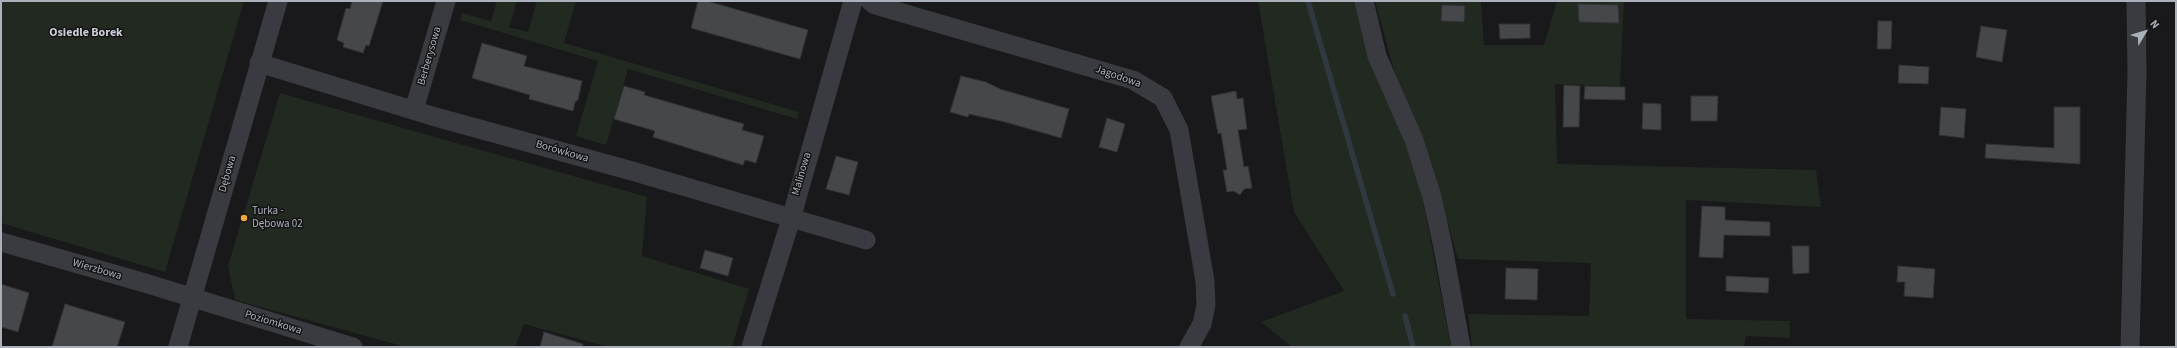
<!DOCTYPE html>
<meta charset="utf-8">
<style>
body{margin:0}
#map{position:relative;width:2177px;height:348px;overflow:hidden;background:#19191b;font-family:"Source Sans 3",sans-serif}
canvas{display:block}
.frame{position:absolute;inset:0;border:2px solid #abb1ba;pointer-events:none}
.north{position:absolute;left:2125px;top:12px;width:40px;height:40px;-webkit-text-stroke:3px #141416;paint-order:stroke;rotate:52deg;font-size:11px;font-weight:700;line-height:16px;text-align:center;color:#abb1ba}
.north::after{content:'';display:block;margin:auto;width:14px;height:18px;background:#abb1ba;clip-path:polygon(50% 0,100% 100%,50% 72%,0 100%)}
</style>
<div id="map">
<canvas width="2177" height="348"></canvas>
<div class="frame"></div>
<div class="north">N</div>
</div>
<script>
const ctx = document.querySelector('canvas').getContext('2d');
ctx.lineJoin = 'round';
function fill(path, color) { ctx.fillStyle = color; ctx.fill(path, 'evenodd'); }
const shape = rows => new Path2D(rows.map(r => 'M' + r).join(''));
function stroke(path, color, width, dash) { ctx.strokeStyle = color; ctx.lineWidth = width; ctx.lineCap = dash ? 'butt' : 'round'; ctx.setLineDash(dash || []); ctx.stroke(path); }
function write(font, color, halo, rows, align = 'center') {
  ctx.font = font + ' "Source Sans 3",sans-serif'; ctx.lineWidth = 3; ctx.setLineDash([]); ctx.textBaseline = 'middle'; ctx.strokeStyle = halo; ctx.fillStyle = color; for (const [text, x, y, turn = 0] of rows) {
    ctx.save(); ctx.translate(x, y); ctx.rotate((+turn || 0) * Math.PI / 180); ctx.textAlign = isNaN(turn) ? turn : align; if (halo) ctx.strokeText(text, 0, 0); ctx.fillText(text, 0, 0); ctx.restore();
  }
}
fill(shape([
 [1,1,244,1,165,272,1,223],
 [497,1,517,1,509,27,528,32,537,1,576,1,564,43,799,112,797,119,628,69,606,145,576,136,598,61,460,20,462,13,491,21],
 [1258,1,1359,1,1422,195,1451,347,1292,347,1261,322,1344,291,1294,212],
 [1375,1,1481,1,1484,45,1544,45,1557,1,1624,1,1620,86,1555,84,1557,164,1816,170,1821,207,1686,200,1686,319,1790,321,1790,338,1746,336,1744,347,1472,347,1468,314,1589,316,1591,263,1458,259,1430,163,1394,70],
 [280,93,647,197,642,256,749,289,732,347,608,347,524,324,515,347,406,347,235,300,228,266]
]), '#212921');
stroke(shape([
 [1308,1,1393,294],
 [1405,316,1413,347]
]), '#2f393f', 5.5);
const building = shape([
 [352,1,383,1,369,46,366,45,363,53,343,47,344,43,337,40,346,8,350,9,352,1],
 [698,1,707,1,808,30,800,59,691,28,698,1],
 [1578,4,1618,5,1619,23,1579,22,1578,4],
 [1442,5,1465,6,1464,22,1441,21,1442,5],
 [1878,21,1892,21,1891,49,1877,49,1878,21],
 [1499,24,1530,24,1530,38,1500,39,1499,24],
 [1981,26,2007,30,2002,62,1976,57,1981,26],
 [482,43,527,56,524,66,582,81,578,100,575,102,573,111,529,99,530,95,472,78,482,43],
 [1899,65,1929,67,1928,84,1898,83,1899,65],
 [961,76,986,82,1000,89,1069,109,1061,138,1005,122,969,114,968,117,950,112,961,76],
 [1564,85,1580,86,1579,127,1563,127,1564,85],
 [624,86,645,92,644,95,744,124,742,130,764,136,756,163,745,160,743,165,733,162,653,137,655,131,614,119,624,86],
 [1585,86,1625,87,1625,100,1584,99,1585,86],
 [1236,91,1237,99,1243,98,1247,129,1238,130,1244,167,1248,166,1252,188,1244,189,1240,195,1234,191,1227,192,1223,170,1227,170,1221,133,1218,134,1211,96,1236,91],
 [1691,96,1718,96,1717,121,1691,121,1691,96],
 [1643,103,1661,104,1661,130,1642,129,1643,103],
 [1941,107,1966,109,1964,138,1939,135,1941,107],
 [2054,107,2080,107,2080,164,1985,158,1986,144,2054,148,2054,107],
 [1107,118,1125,124,1117,152,1099,147,1107,118],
 [836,156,858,162,849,195,826,189,836,156],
 [1702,206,1725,207,1725,220,1770,222,1770,236,1724,235,1723,258,1699,257,1702,206],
 [1792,246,1809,246,1809,273,1793,274,1792,246],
 [705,250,733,258,728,276,700,268,705,250],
 [1898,266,1935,269,1933,298,1904,296,1905,282,1897,282,1898,266],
 [1506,268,1538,269,1537,300,1505,299,1506,268],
 [1726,276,1769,278,1768,293,1726,291,1726,276],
 [1,284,29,293,18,332,1,327,1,284],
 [65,304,125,322,117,347,52,347,65,304],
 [544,332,583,344,582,347,540,347,544,332]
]);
fill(building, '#45474b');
stroke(building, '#333337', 1);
stroke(shape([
 [870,1,875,5,1133,80,1163,98,1179,130,1205,281,1206,305,1202,324,1189,347],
 [1364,1,1377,56,1414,140,1432,197,1443,247,1461,347],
 [259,63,432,116,632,171,866,240],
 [414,110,446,1],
 [1,242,145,283,353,347],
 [178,347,278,1],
 [751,347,791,219,853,1],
 [2130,347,2137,72,2136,1]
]), '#3a3b40', 19);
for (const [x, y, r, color] of [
 [244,218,4,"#eea83d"]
]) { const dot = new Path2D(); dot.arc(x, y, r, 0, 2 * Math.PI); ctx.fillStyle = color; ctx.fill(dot); stroke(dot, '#141416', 1.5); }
write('11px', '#abb1ba', '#141416', [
 ["Berberysowa",430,56,-74],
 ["Jagodowa",1118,77,19],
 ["Borówkowa",562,152,16],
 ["Dębowa",228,174,-74],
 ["Malinowa",802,174,-74],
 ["Wierzbowa",97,270,16],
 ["Poziomkowa",273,323,17]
]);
write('11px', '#abb1ba', '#141416', [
 ["Turka -",252,212],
 ["Dębowa 02",252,225]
], 'left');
write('bold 12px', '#cccfd6', '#141416', [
 ["Osiedle Borek",86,33]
]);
</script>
